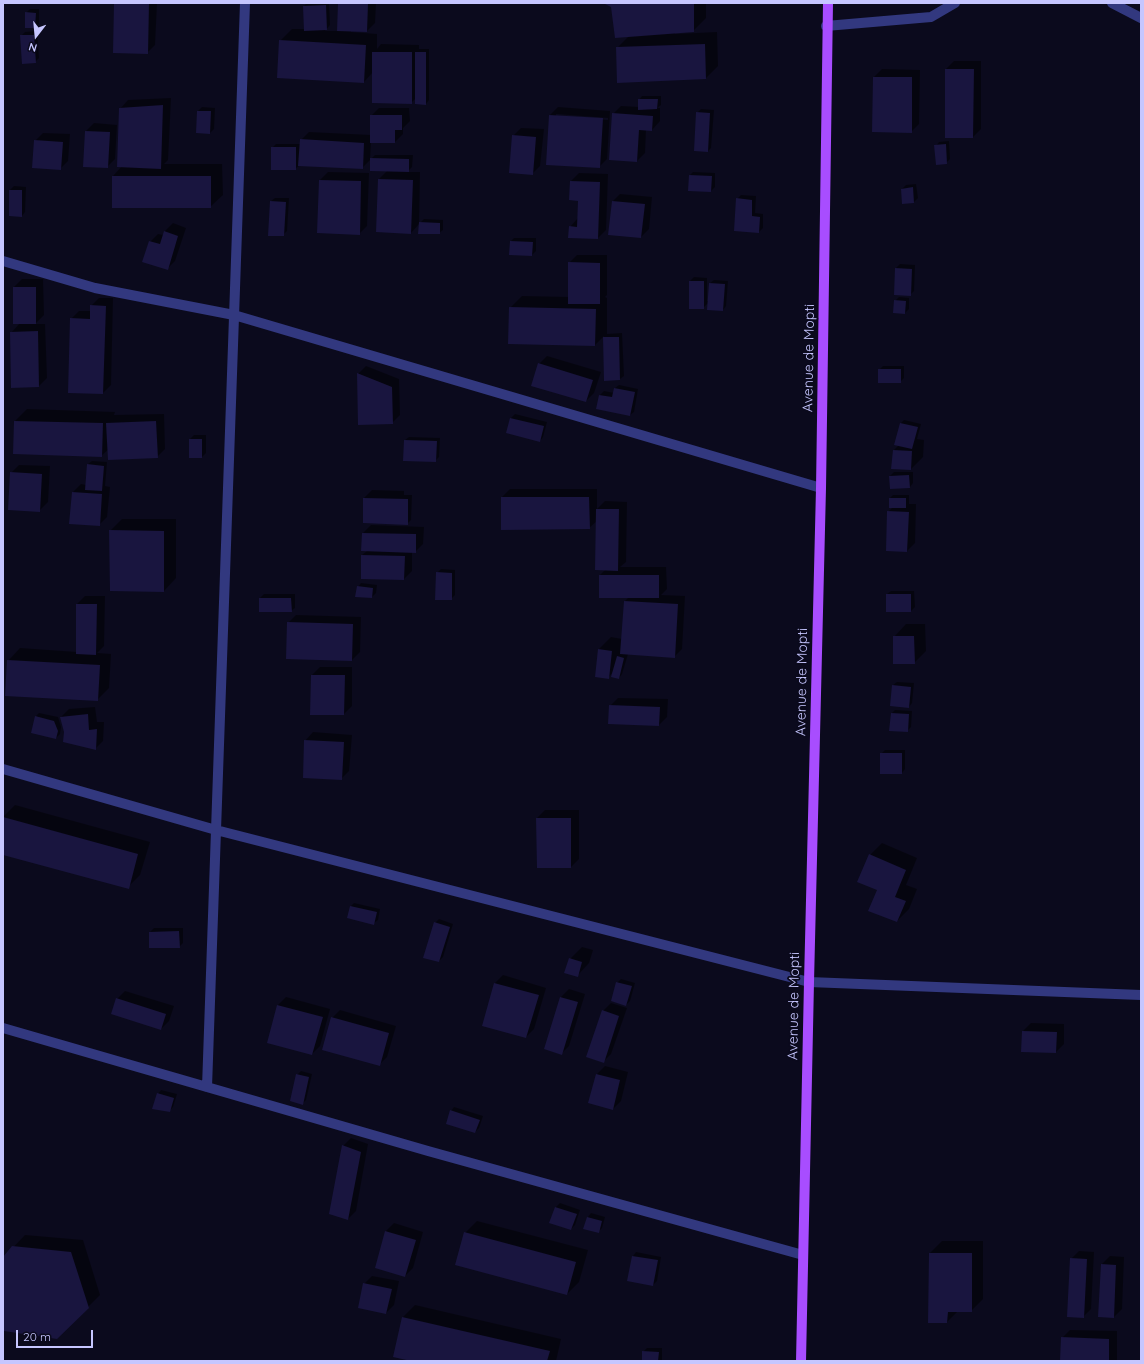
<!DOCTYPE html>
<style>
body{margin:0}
#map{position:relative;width:1144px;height:1364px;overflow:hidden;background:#0b0a1d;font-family:Quicksand,sans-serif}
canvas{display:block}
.frame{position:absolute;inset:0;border:4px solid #c6c6ff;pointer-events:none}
.north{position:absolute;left:16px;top:16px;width:40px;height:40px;-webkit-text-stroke:3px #0b0a1d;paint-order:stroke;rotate:196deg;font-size:11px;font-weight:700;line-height:16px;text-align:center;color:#c6c6ff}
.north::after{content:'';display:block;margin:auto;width:14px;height:18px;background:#c6c6ff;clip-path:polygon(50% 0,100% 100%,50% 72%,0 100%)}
.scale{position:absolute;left:16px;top:1330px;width:77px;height:18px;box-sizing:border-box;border:2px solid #c6c6ff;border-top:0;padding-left:5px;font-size:12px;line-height:14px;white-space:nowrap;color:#c6c6ff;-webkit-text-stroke:3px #0b0a1d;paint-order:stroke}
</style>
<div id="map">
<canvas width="1144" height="1364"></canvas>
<div class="frame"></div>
<div class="north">N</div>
<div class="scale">20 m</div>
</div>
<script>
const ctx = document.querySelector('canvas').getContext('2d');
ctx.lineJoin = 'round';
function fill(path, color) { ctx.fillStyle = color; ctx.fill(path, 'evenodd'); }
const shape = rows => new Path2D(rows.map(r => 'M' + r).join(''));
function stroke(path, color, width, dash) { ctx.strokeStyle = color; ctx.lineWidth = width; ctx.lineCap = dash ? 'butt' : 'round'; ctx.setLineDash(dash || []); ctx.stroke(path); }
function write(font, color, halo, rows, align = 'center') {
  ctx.font = font + ' Quicksand,sans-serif'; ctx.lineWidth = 3.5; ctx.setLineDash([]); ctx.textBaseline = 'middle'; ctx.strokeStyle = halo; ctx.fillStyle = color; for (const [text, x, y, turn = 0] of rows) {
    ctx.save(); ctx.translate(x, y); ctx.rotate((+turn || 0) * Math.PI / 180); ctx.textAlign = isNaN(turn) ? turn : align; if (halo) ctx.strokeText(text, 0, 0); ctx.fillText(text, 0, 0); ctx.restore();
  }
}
fill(shape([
 [115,3,157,3,155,45,147,53],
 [307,3,329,3,330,25,325,31,338,31,339,3,376,3,375,23,367,31,351,30,351,32,377,34,377,49,381,44,419,45,419,49,429,49,429,100,426,104,416,98,411,103,373,72,364,82,280,41,292,29,305,29,304,6],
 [606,3,706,3,706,18,693,31,675,32,675,34,717,32,718,66,706,78,617,48,629,36,612,6],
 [30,9,39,9,39,24,35,27,26,13],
 [37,31,39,58,35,62,21,36,25,32],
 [954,61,981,61,981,129,973,137,946,69],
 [882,69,920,70,919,124,911,132,874,77],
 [642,96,661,96,661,105,657,108,660,108,660,121,652,130,646,129,645,153,637,161,613,114,621,106,639,107,639,100],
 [171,98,168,160,164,164,222,164,223,195,210,207,113,176,122,166,120,109,128,100],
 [202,107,215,108,214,129,210,133,197,132,198,111],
 [558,107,610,111,607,159,599,167,550,115],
 [556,114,608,118,608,120,556,116],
 [379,108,409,108,410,121,403,128,403,134,395,142,371,142,370,160,375,155,413,155,412,167,407,172,420,172,419,224,424,219,443,220,443,230,439,233,420,223,411,233,379,179,388,170,371,159,362,168,300,165,295,169,272,148,276,144,301,144,301,140,309,132,371,135,371,116],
 [701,109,714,110,711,148,708,151,697,113],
 [94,123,117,125,115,159,107,167,86,131],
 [521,128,544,129,540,166,532,174,513,136],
 [43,133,70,134,68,161,60,169,35,141],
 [949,141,950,159,946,163,936,146,939,142],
 [328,172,369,173,367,226,359,234,318,232,320,180],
 [693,172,715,173,715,187,711,191,690,175],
 [579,173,608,174,606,230,598,238,570,227,578,218,579,200,571,181],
 [916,184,918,198,914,202,903,203,902,189,906,185],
 [14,186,26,187,25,212,22,216,10,190],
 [620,194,652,197,649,229,641,237,612,202],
 [741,195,756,196,755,213,763,214,763,228,759,232,737,199],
 [275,198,289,198,287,231,283,235,271,201],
 [173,223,186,228,175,261,167,269,150,242,158,234,163,235,165,231],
 [514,238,536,238,536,251,532,255,511,241],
 [577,255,607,255,607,295,605,297,607,298,607,334,622,333,624,376,620,379,605,380,604,336,595,345,510,308,522,296,569,297,569,263],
 [900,264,915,265,914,291,910,295,896,268],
 [694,277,707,278,707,301,709,301,710,283,714,280,728,281,726,306,723,310,709,302,703,308,690,281],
 [22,279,43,279,44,315,35,324,45,324,47,378,39,386,11,333,20,323,14,287],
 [899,297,909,298,909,309,905,313,895,301],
 [99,298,113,298,111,385,103,393,71,319,79,311,91,311,91,306],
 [547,356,601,372,594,393,586,401,539,364],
 [366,366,399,379,400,415,392,423,358,374],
 [883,366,904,366,904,378,900,382,879,370],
 [619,385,638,389,634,412,630,415,597,408,600,395,604,391,614,393,615,388],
 [27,409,115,412,114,415,164,414,165,449,157,457,109,449,101,456,15,421],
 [515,414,547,422,543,437,540,441,508,433,511,418],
 [904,420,921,424,917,439,924,440,923,457,911,469,894,450,899,445,901,423],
 [194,435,206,435,206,453,202,457,190,457,190,439],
 [409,437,440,438,439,457,435,461,405,440],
 [92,461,107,462,105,486,110,487,107,517,99,525,73,492,81,484,86,485,88,464],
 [19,465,50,466,48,502,40,510,11,473],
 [894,472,913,472,913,483,910,487,890,476],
 [510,489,597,489,597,509,605,501,627,502,626,562,620,567,666,567,667,589,661,595,685,596,682,649,674,657,628,654,622,674,619,678,613,672,608,678,599,649,611,637,622,639,625,601,629,597,600,575,606,569,597,521,589,528,502,497],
 [372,490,404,491,404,495,412,495,411,520,407,524,364,522,364,498],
 [893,495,909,495,909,504,916,504,915,543,907,551,888,550,888,512,893,507,890,498],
 [122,519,176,519,176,578,164,591,110,531],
 [371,525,424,527,423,544,415,552,412,552,412,571,404,579,362,555,367,551,363,533],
 [441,569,455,570,455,595,451,599,437,573],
 [361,583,377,585,376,593,372,597,358,587],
 [891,591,914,591,915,607,911,611,887,594],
 [264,594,295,594,295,608,291,611,260,598],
 [85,596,105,596,104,646,97,653,111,654,109,688,97,700,8,661,20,648,77,652,77,604],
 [296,615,361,617,360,652,352,660,288,623],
 [906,624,925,624,926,651,914,663,894,637],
 [320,667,352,667,352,706,344,714,312,675],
 [897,682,914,683,912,703,909,707,893,685],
 [618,698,668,699,667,717,659,725,610,706],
 [95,707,97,722,104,722,103,741,95,749,65,732,61,717,69,709],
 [895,710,912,711,911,727,907,731,892,713],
 [39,713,58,717,61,727,60,734,56,738,36,716],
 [313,732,352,735,349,771,341,779,305,741],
 [885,750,905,750,905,769,902,773,881,754],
 [15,805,150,842,140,875,128,887,3,854,3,817],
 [545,810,579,810,579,859,571,867,537,818],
 [882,843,917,858,906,885,917,889,909,909,897,921,878,890,870,855],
 [354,903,380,909,378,920,374,923,351,906],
 [439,919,453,924,443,957,439,961,435,923],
 [154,928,183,928,183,943,179,947,150,932],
 [582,947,593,950,589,963,577,976,570,959],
 [503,975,546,988,534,1029,526,1037,495,983],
 [621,979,635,983,630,1001,626,1005,617,983],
 [569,989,585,994,569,1046,561,1054,561,997],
 [125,991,174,1006,169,1021,161,1029,117,999],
 [286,997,330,1009,320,1046,312,1054,268,1042,278,1005],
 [611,1003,627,1008,611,1054,603,1062,603,1011],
 [340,1010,396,1026,387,1057,379,1065,332,1018],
 [1031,1023,1064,1024,1064,1044,1056,1052,1023,1031],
 [605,1066,628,1072,621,1101,613,1109,597,1074],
 [301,1071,312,1074,306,1100,302,1104,297,1075],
 [161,1090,177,1094,173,1107,169,1111,158,1094],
 [454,1107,483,1116,479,1128,475,1132,451,1111],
 [351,1138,368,1144,356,1211,348,1219,343,1146],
 [560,1203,580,1210,575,1225,571,1229,551,1222,556,1207],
 [591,1213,605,1217,602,1228,598,1232,584,1228,588,1217],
 [477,1221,588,1250,579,1282,567,1294,465,1233],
 [394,1223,423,1232,413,1268,405,1276,386,1231],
 [25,1235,83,1240,100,1295,57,1338,3,1326,3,1258],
 [942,1241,983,1241,983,1299,971,1311,958,1311,947,1322,930,1253],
 [1079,1251,1094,1252,1091,1309,1083,1317,1071,1259],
 [636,1252,661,1257,657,1281,653,1285,628,1280,633,1256],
 [1110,1256,1124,1257,1122,1309,1114,1317,1099,1316,1102,1264],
 [372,1276,399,1281,394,1305,386,1313,364,1284],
 [415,1305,561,1339,556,1361,416,1361,403,1317],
 [1070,1330,1117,1331,1117,1361,1061,1361,1062,1338],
 [647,1348,662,1348,662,1361,643,1361,643,1352]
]), '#0007');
fill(shape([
 [114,3,149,3,148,54,113,53],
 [338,3,368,4,367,32,337,31],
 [603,3,694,3,694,32,615,38,611,7],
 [326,5,327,30,304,31,303,6],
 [25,12,36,13,35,28,25,28],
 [20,35,34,35,36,63,22,64],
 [279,40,366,45,364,83,277,78],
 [705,44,706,79,617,83,616,47],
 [372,52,412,52,412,104,372,103],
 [415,52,426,52,426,105,415,104],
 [945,69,974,69,973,138,945,138],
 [873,77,912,77,912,133,872,132],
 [638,99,658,99,657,109,638,110],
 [163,105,161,169,117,167,119,108],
 [197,111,211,111,210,134,196,133],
 [696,112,710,113,708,152,694,151],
 [612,113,653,116,652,131,639,130,637,162,609,160],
 [370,115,402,115,402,130,395,130,395,143,370,143],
 [549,115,603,118,600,168,546,165],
 [85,131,110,132,108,168,83,167],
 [512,135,536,137,533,175,509,173],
 [300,139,364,143,363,169,298,166],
 [34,140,63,142,61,170,32,168],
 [946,144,947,164,936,165,934,145],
 [271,147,296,147,296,170,271,170],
 [370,158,409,159,409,172,370,171],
 [689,175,712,176,711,192,688,191],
 [112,176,211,176,211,208,112,208],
 [378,179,413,180,411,234,376,232],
 [319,180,361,181,360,235,317,233],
 [570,181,600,182,598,239,568,238,569,226,577,227,578,201,569,200],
 [913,187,914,203,902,204,901,189],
 [9,190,22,190,22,217,9,216],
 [736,198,752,200,752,216,760,217,759,233,734,231],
 [270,201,286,202,284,236,268,236],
 [612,201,645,204,641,238,608,235],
 [419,222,440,223,440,234,418,234],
 [164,231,178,236,168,270,142,262,149,241,160,244],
 [510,241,533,242,532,256,509,255],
 [568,262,600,263,600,304,568,304],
 [895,268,912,269,911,296,894,295],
 [689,281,704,281,704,309,689,309],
 [709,283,725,284,723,311,707,310],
 [13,287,36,287,36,324,13,324],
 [894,300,906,301,905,314,893,313],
 [90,305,106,306,103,394,68,393,70,318,90,319],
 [509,307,596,309,595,346,508,344],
 [38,331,39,387,11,388,10,332],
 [603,337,619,337,620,380,604,381],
 [538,363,593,380,586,402,531,386],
 [878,369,901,369,901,383,878,383],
 [357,373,392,387,393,424,358,425],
 [614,388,635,392,630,416,596,409,599,395,612,397],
 [510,418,544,426,540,442,506,433],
 [14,421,103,423,102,457,13,454],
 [156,421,158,458,108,460,106,423],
 [900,423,918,427,912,449,894,445],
 [189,439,202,439,202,458,189,458],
 [404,440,437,441,436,462,403,461],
 [893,450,912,451,911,470,891,469],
 [87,464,104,466,102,491,85,490],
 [10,472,42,474,40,512,8,510],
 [909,475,910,488,890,489,889,476],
 [72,492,102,494,100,526,69,524],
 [501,497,589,497,590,529,501,530],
 [363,498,408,499,408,525,363,523],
 [889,498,906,498,906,508,889,508],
 [596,509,619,509,618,571,595,570],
 [887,511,909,512,907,552,886,551],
 [109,530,164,531,164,592,110,591],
 [362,533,416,534,416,553,361,551],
 [361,555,405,556,404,580,361,579],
 [436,572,452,573,452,600,435,600],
 [599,575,659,575,659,598,599,598],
 [357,586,373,588,372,598,355,597],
 [886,594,911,594,911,612,886,612],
 [259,598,291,598,292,612,259,612],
 [624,601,678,604,675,658,620,654],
 [76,604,97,604,96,655,76,654],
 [287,622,353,624,352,661,286,659],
 [893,636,914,636,915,664,893,664],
 [598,649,612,651,609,679,595,677],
 [617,656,624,658,619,679,611,677],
 [7,660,100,665,98,701,5,696],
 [311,675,345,675,344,715,310,715],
 [892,685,911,687,909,708,890,706],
 [609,705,660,707,659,726,608,724],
 [891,713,909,714,908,732,889,731],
 [88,714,89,730,97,729,96,750,63,742,64,732,60,717],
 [35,716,54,721,58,731,56,739,31,733],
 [304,740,344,742,342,780,303,778],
 [880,753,902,753,902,774,880,774],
 [3,817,138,854,129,889,3,855],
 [536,818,571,818,571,868,537,868],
 [869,854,906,870,895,897,906,901,897,922,868,911,877,890,857,882],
 [350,906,377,912,374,925,347,918],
 [434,922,450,927,439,962,423,958],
 [179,931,180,948,149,948,149,932],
 [569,958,582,962,578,977,564,973],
 [616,982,632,986,626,1006,611,1001],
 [494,983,539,995,526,1038,482,1026],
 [560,997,578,1002,562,1055,544,1049],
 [116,998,166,1014,161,1030,111,1014],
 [277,1005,323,1017,312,1055,267,1043],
 [602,1010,619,1016,604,1063,586,1057],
 [331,1017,389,1033,380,1066,322,1050],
 [1022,1031,1057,1032,1056,1053,1021,1052],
 [296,1074,309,1077,303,1105,290,1101],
 [596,1074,620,1080,613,1110,588,1103],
 [157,1093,174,1098,170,1112,152,1109],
 [450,1110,480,1120,475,1133,446,1124],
 [342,1145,361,1152,348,1220,329,1214],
 [555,1207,577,1214,571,1230,549,1223],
 [587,1217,602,1221,599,1233,583,1229],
 [385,1231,416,1240,405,1277,375,1268],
 [464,1232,576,1262,567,1295,455,1265],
 [12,1246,71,1252,89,1308,57,1339,4,1331,3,1329,3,1257],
 [929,1253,972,1253,972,1312,948,1312,947,1323,928,1323],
 [632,1256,658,1260,653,1286,627,1281],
 [1070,1258,1087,1259,1084,1318,1067,1317],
 [1101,1264,1116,1265,1114,1318,1098,1317],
 [363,1283,392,1289,386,1314,358,1308],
 [402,1317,550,1351,547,1361,411,1361,393,1357],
 [1061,1337,1109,1339,1109,1361,1060,1361],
 [642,1351,659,1352,658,1361,642,1361]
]), '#19153f');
stroke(shape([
 [1112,3,1141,18],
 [826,26,931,17,955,3],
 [3,261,95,288,234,315,821,488],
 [3,769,216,830,809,982,1141,995],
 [3,1028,428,1151,803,1255],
 [207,1087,245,3]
]), '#32387f', 10);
stroke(shape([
 [801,1361,809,982,821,488,828,3]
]), '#a84dff', 10);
write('14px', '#c6c6ff', '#0b0a1d', [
 ["Avenue de Mopti",809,358,-89],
 ["Avenue de Mopti",802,682,-89],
 ["Avenue de Mopti",794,1006,-89]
]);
</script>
